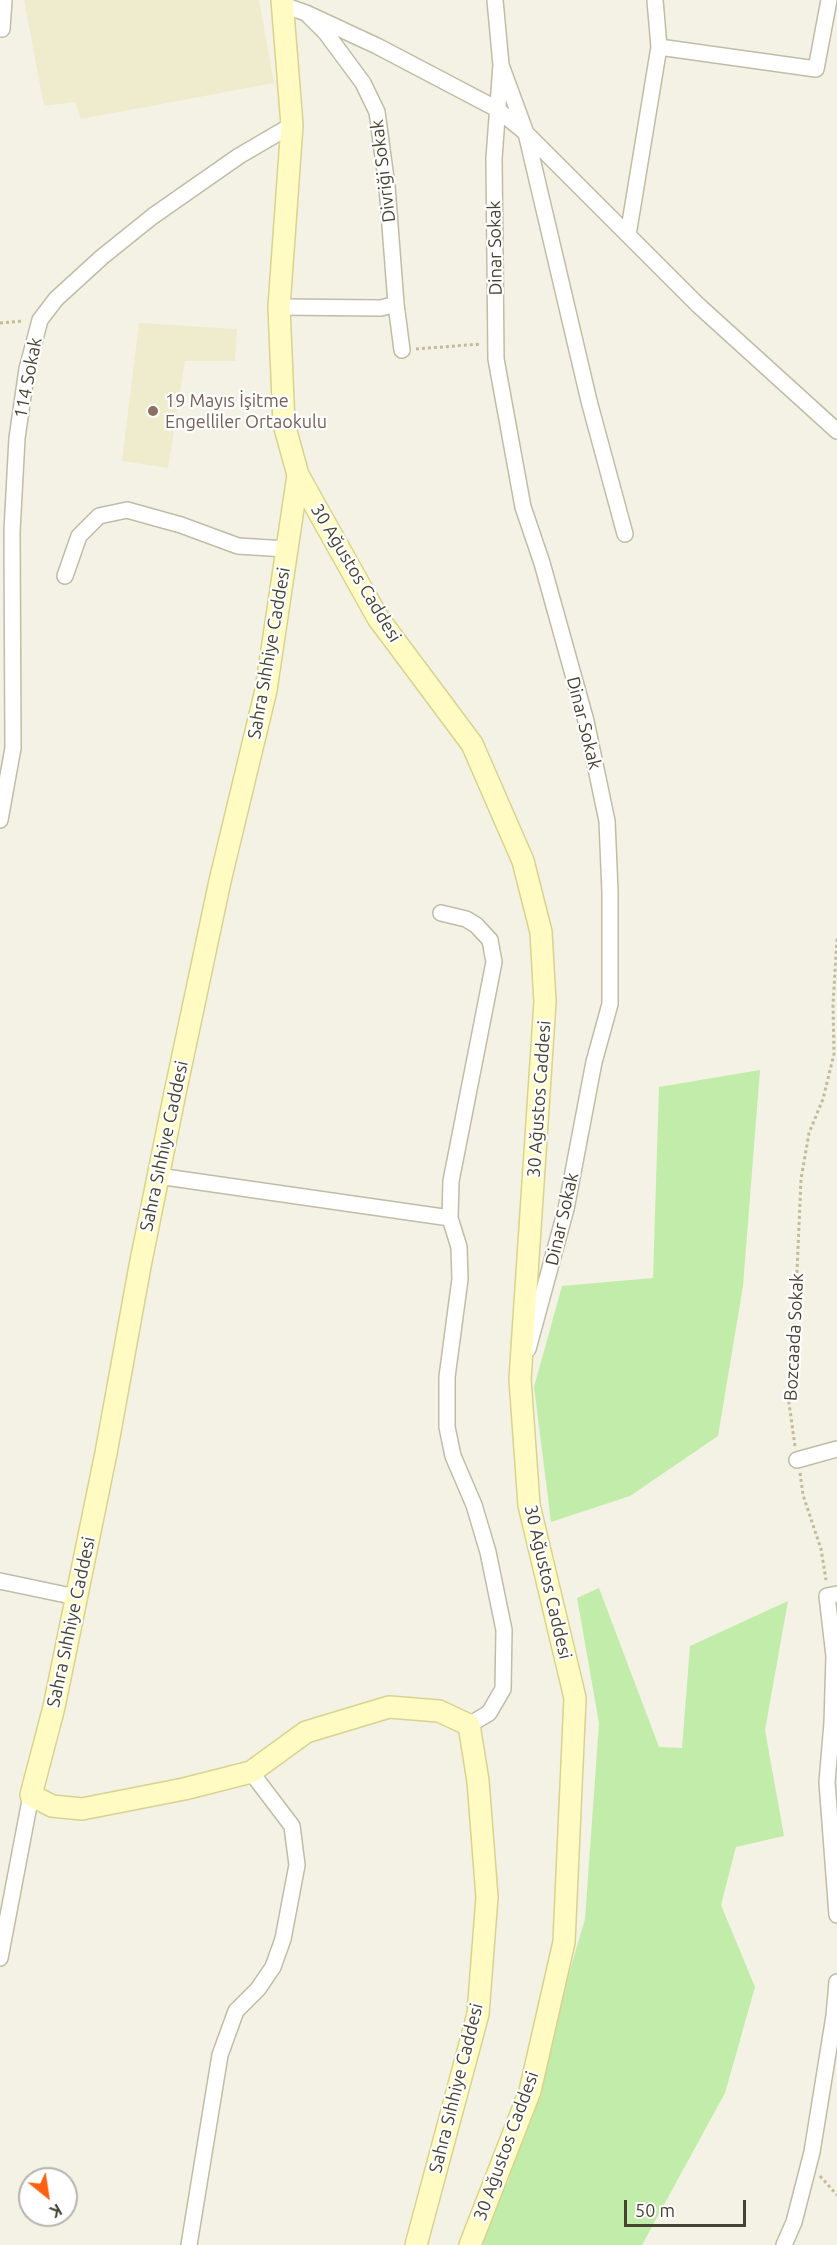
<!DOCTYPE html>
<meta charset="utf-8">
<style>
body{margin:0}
#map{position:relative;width:837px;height:2245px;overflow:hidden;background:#f4f2e4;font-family:Ubuntu,sans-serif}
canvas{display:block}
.north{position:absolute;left:18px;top:2167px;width:60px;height:60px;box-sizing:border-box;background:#fff;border:2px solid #b5b4ad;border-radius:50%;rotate:150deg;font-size:16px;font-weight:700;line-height:24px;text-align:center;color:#474333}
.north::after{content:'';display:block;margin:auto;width:21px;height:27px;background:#ff5f10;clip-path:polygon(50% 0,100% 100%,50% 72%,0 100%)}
.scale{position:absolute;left:624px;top:2200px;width:122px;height:27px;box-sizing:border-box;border:3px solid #474333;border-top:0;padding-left:8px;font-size:18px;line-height:21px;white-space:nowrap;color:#474333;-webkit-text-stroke:4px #fff;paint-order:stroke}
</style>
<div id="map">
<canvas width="837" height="2245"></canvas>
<div class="north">K</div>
<div class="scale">50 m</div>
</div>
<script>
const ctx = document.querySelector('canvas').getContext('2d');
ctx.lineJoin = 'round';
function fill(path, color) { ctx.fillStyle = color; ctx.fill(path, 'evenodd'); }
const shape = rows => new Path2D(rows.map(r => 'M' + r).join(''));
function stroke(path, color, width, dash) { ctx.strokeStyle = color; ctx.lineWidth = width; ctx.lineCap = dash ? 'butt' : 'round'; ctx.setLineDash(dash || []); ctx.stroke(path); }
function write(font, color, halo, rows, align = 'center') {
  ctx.font = font + ' Ubuntu,sans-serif'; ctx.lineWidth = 4.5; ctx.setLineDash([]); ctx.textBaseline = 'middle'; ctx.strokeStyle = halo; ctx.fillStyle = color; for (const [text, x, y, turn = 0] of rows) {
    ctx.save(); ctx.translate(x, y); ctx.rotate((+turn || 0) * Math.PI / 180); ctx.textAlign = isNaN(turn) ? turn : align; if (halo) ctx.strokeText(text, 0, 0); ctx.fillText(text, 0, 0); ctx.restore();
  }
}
fill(shape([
 [24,0,259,0,274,83,81,119,75,102,44,106],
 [139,323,237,329,235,361,185,361,168,468,122,461]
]), '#efebcd');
fill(shape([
 [760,1070,743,1286,718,1436,630,1496,551,1522,534,1387,562,1286,653,1278,659,1087],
 [599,1588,659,1747,682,1748,690,1646,788,1601,765,1730,784,1836,736,1847,721,1905,755,1987,725,2093,642,2245,462,2245,508,2182,585,1919,599,1723,577,1598]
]), '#c2eca9');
const street = shape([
 [495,0,501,65,526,133,589,401,625,534],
 [655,0,659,47],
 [283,5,306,13,326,33,363,83,377,112,387,186,396,304,402,350],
 [306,13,377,46,497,109,526,133,698,305,837,431],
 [2,29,4,0],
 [501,65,494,158,496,359,523,507,542,563,586,721,607,821,610,892,610,1004,594,1062,566,1209,528,1349],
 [628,235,659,47,816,69,829,0],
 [279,307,381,308,396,304],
 [65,576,79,536,99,516,127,510,181,525,238,546,286,549],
 [0,820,13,748,12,531,17,438,27,369,40,320,56,299,102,257,153,216,239,156,292,125],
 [441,913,466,919,476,925,490,940,494,962,451,1181,450,1218],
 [158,1176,450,1218,459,1247,460,1279,447,1377,447,1427,453,1456,474,1505,488,1552,504,1630,503,1689,489,1713,469,1725],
 [797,1460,837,1449],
 [0,1581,76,1597],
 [837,1594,827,1596,834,1656,832,1723,827,1782,837,1915],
 [0,1958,31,1795],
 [189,2245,220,2055,236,2011,258,1989,273,1967,283,1939,297,1865,292,1826,251,1772],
 [784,2245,794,2222,812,2152,834,2016,837,1982]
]);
const secondary = shape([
 [282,0,292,125,279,307,284,424,298,475,378,618,472,744,523,861,541,932,545,1002,520,1379,529,1505,575,1698,564,1942,530,2091,470,2245],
 [298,475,266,690,220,881,175,1093,140,1266,106,1453,54,1707,31,1795,52,1806,82,1809,184,1789,251,1772,306,1732,389,1707,439,1711,469,1725,478,1781,487,1897,478,2014,416,2245]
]);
stroke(street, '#c0bca6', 18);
stroke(secondary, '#d8d38f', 24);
stroke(shape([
 [0,323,24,321],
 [416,349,481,344],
 [795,1446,788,1396,796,1295,801,1179,809,1133,823,1099,834,1054,833,1005,837,938],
 [800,1473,803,1495,821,1549,826,1580],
 [820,2176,837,2195]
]), '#c3bc96', 3, [3, 3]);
stroke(street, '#fff', 15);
stroke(secondary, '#fffbc3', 21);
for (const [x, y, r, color] of [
 [153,411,6,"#8d6e63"]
]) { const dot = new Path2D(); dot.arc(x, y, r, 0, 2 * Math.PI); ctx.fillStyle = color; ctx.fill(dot); stroke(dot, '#fff', 2); }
write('18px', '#474333', '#fff', [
 ["Divriği Sokak",383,171,-97],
 ["Dinar Sokak",495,248,-91],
 ["114 Sokak",28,378,-79],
 ["30 Ağustos Caddesi",356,573,59],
 ["Sahra Sıhhiye Caddesi",269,653,-80],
 ["Dinar Sokak",584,723,76],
 ["30 Ağustos Caddesi",539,1099,-86],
 ["Sahra Sıhhiye Caddesi",164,1146,-78],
 ["Dinar Sokak",562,1219,-77],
 ["Bozcaada Sokak",794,1337,-87],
 ["30 Ağustos Caddesi",548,1582,77],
 ["Sahra Sıhhiye Caddesi",71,1622,-78],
 ["Sahra Sıhhiye Caddesi",456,2088,-76],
 ["30 Ağustos Caddesi",506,2146,-70]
]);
write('18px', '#785e54', '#fff', [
 ["19 Mayıs İşitme",165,401],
 ["Engelliler Ortaokulu",165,422]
], 'left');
</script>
